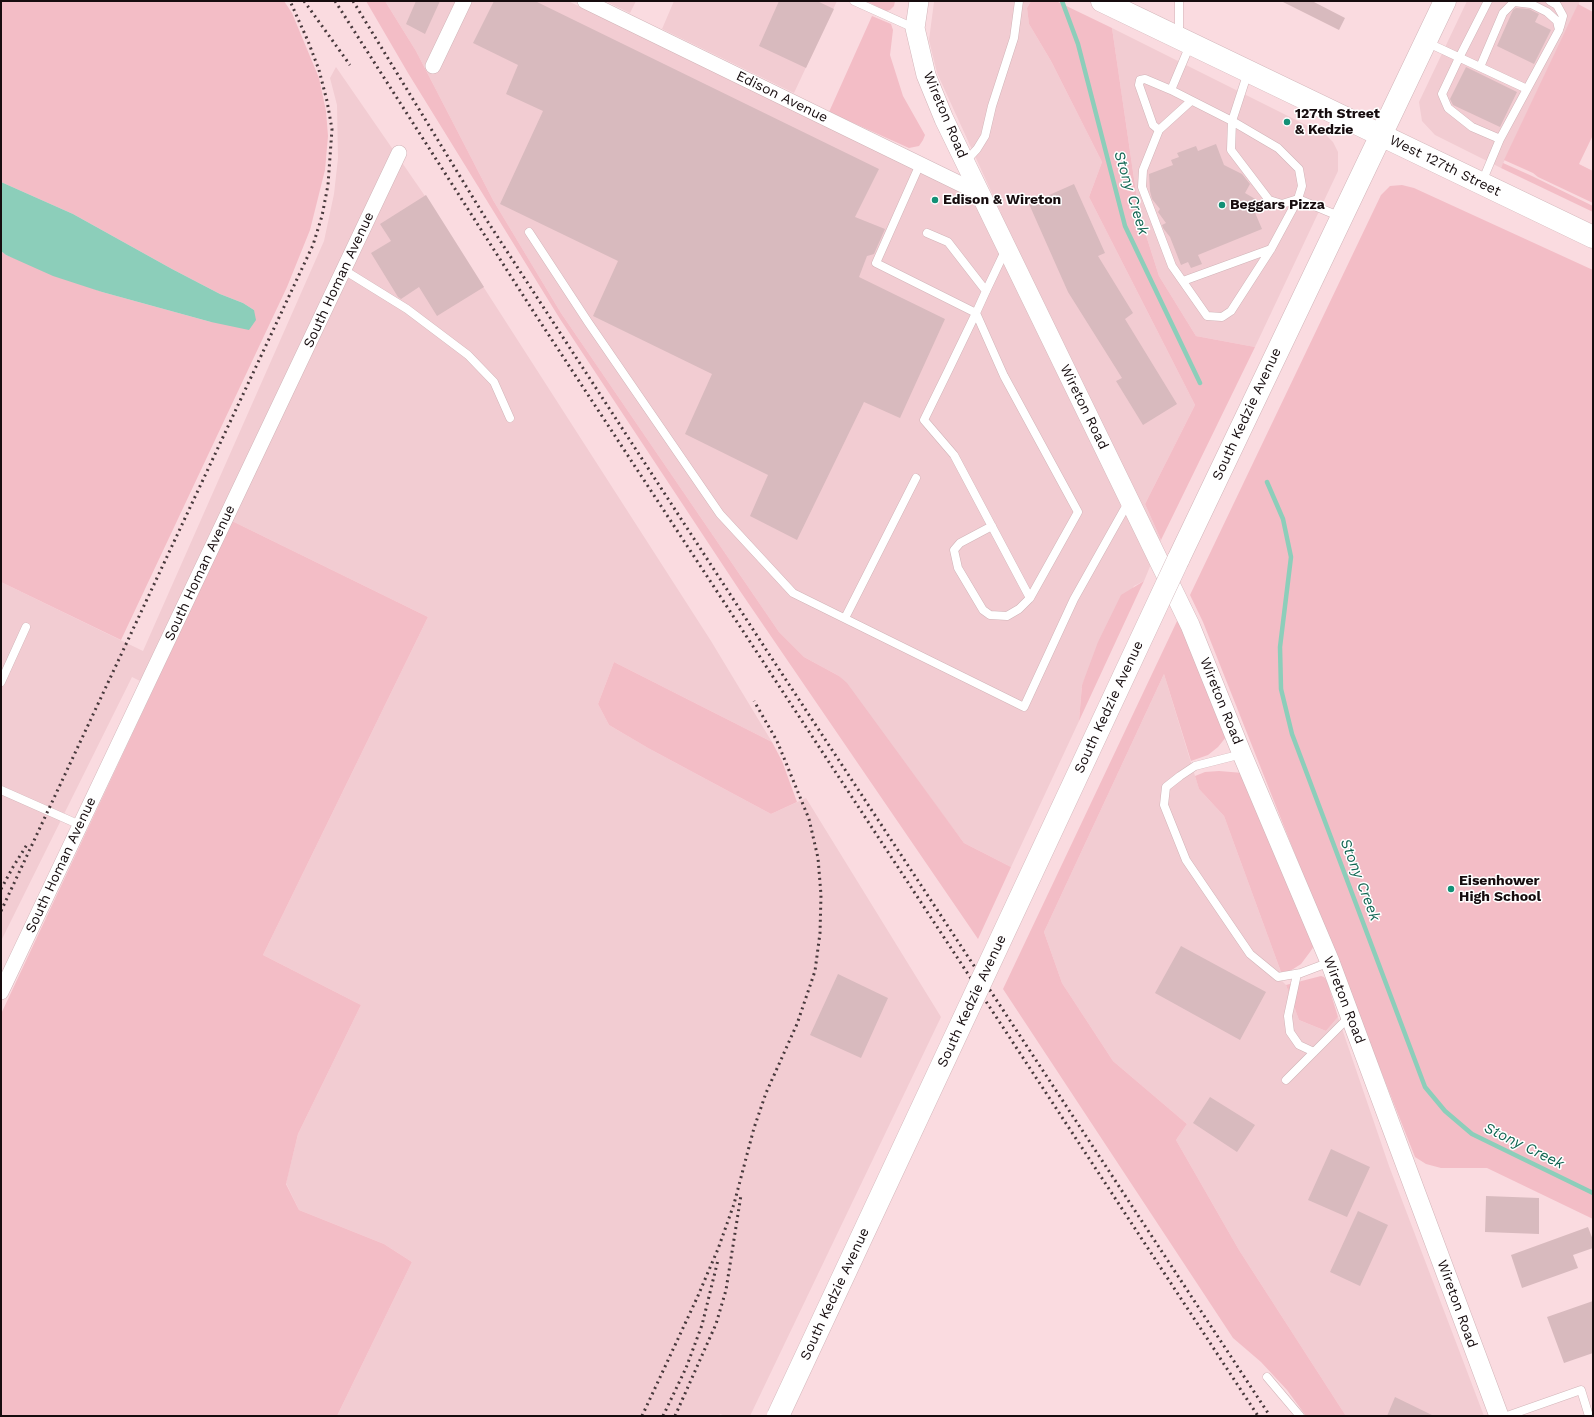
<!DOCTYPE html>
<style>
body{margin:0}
#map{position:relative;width:1594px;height:1417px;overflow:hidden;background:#fadbe0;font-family:"Work Sans",sans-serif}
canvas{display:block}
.frame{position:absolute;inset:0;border:2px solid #160c0e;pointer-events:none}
</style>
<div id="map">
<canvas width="1594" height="1417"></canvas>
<div class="frame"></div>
</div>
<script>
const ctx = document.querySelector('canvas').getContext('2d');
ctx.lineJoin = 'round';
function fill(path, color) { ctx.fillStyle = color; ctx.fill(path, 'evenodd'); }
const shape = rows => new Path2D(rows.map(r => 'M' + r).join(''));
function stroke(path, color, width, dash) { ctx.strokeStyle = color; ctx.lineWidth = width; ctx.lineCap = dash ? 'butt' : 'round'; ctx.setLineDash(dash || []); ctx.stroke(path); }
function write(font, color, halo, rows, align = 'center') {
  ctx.font = font + ' "Work Sans",sans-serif'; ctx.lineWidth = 3; ctx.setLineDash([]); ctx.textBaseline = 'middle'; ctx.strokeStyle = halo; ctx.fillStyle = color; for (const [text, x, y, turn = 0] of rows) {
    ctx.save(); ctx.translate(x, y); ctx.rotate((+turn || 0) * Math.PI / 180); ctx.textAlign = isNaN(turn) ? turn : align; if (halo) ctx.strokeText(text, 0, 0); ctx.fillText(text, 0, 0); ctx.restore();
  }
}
fill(shape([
 [385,1,568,1,953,187,1001,213,937,73,929,40,934,2,1031,1,1027,8,1029,24,1051,61,1102,162,1089,197,1195,405,1145,504,1161,540,1144,581,1134,586,1082,685,1079,721,1011,867,964,843,839,676,804,657,779,632,561,313,493,200,416,51],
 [605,1,636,1,630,13],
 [674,1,837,1,794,93,662,29],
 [1467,1,1580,1,1501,168,1435,135,1422,121,1419,102],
 [1112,28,1326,135,1333,142,1338,152,1338,171,1255,347,1196,336,1159,276,1139,213],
 [336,67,425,196,711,641,772,742,614,662,598,704,609,725,648,748,771,814,806,798,941,1017,750,1416,725,1416,720,1414,719,1416,337,1416,412,1262,384,1244,299,1210,286,1183,298,1134,361,1005,263,955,428,617,232,521,154,688,132,677,1,941,1,582,143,651,324,241,334,194,338,158,337,105,330,78],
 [1164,674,1199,789,1224,816,1281,972,1278,977,1286,985,1299,1020,1326,1031,1338,1017,1389,1166,1484,1416,1346,1416,1239,1250,1176,1140,1187,1124,1113,1061,1062,983,1044,932]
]), '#f2ccd2');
fill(shape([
 [1,1,284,1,292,13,319,78,326,111,328,136,325,170,310,230,287,287,121,640,1,582,1,251,6,255,102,292,211,322,254,310,243,303,220,294,172,269,73,214,1,182],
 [366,1,385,1,416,51,493,200,561,313,779,632,804,657,839,676,847,683,964,843,1011,867,978,939,740,591,560,319,408,73],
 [866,1,895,1,894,6,890,10,886,11],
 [1031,1,1056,1,1112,28,1139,213,1159,276,1196,336,1255,347,1161,540,1145,504,1195,405,1089,197,1102,162,1051,61,1029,24,1027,8],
 [1578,4,1593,12,1593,135,1579,164,1593,171,1593,203,1538,177,1533,173,1504,160],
 [872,16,891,24,893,30,890,55,903,96,925,135,923,140,919,146,909,148,829,112],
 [1503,163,1532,176,1593,206,1593,212,1501,168],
 [1402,185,1414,188,1593,270,1593,1219,1487,1168,1441,1168,1426,1164,1415,1157,1203,622,1190,595,1381,195,1390,186],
 [232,521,428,617,263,955,361,1005,298,1134,286,1184,299,1210,384,1244,412,1262,337,1416,1,1416,1,1014],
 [1144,581,1141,587,1079,721,1082,685,1098,642,1121,595],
 [1178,619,1226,737,1218,747,1208,755,1191,761,1164,674,1044,932,1062,983,1113,1061,1187,1124,1176,1140,1239,1250,1346,1416,1306,1416,1287,1390,1261,1362,1233,1338,1003,989],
 [614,662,772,742,782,761,797,802,771,814,648,748,609,725,598,704],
 [1219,771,1243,773,1316,943,1310,952,1301,964,1290,971,1281,972,1224,816,1199,789,1195,776,1205,772],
 [1321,976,1324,977,1327,981,1338,1017,1326,1031,1299,1020,1286,985]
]), '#f3bdc6');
fill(shape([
 [1,182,73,214,172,269,220,294,243,303,254,310,256,320,249,330,211,322,102,292,53,276,6,255,1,251]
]), '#8cceba');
stroke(shape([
 [1062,1,1078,44,1125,226,1200,383],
 [1267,482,1283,519,1291,557,1280,647,1281,689,1292,734,1425,1087,1445,1111,1472,1134,1593,1193]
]), '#8cceba', 4.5);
fill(shape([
 [416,1,440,1,425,34,406,24],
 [494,1,535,1,879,169,855,217,885,229,874,254,867,256,859,277,945,319,900,418,864,402,797,540,750,516,768,475,685,434,712,374,593,316,618,261,500,204,543,111,506,94,518,65,473,43],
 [779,1,817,1,834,9,806,68,759,46],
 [1281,1,1312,1,1345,18,1339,30],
 [1516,8,1529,9,1539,14,1535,22,1551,30,1534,64,1497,46,1513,10],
 [1466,67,1517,92,1500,127,1453,105,1450,99],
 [1216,144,1224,165,1242,174,1250,184,1245,193,1257,200,1253,208,1262,229,1198,255,1202,264,1191,268,1188,262,1181,265,1170,237,1163,228,1162,225,1166,223,1158,212,1160,209,1152,199,1150,191,1149,174,1173,165,1171,160,1179,157,1177,153,1196,146,1198,151],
 [1074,184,1105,253,1098,256,1133,313,1125,319,1177,404,1143,425,1116,381,1122,378,1068,292,1029,204],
 [426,195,484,287,437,316,419,287,401,299,398,297,371,253,391,241,380,224],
 [1181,946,1266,992,1240,1040,1155,993],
 [838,974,888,998,861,1058,810,1035],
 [1210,1097,1255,1125,1237,1152,1193,1123],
 [1331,1149,1370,1167,1347,1217,1308,1200],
 [1486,1196,1539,1198,1539,1234,1485,1232],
 [1358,1211,1388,1225,1360,1286,1330,1272],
 [1588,1227,1593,1240,1593,1248,1573,1255,1578,1268,1522,1288,1511,1255],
 [1593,1301,1593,1353,1564,1363,1547,1317],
 [1395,1397,1434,1416,1387,1416]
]), '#d8babe');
const service = shape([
 [854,1,914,28],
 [1179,1,1179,35],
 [1488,1,1459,58,1442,94,1448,108,1472,127,1500,139],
 [1550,1,1557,5,1563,16,1560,27],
 [1426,42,1527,89],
 [1480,67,1503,13,1514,2,1531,4,1547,12,1557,21,1559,30,1500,139,1482,182],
 [1248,72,1232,121,1231,150,1269,200,1282,204,1298,199,1341,217],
 [1171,90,1190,45],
 [1159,130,1153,125,1139,85,1140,80,1145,79,1171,90,1232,121,1278,148,1299,169,1302,186,1298,199,1271,249,1231,311,1222,317,1207,316,1172,266,1142,187,1143,170,1159,130,1191,101],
 [965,162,977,149,985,136,992,106,1014,38,1019,1],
 [920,164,876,263,976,313,1004,376,1078,512,1030,598,954,455,924,420,949,369,976,313,986,291,1006,249],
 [529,232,588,322,720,514,793,593,1024,707,1074,599,1129,501],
 [927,233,948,242,986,291],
 [344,270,407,309,468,355,494,382,510,418],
 [1183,281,1271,249],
 [992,526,960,543,954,550,958,568,983,610,990,615,1007,616,1019,609,1030,598],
 [845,618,916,478],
 [1,682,26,627],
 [1242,754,1195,766,1180,776,1166,787,1164,805,1186,860,1250,954,1278,977,1301,973,1330,962],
 [1,790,80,825],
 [1297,974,1288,1016,1290,1032,1299,1045,1314,1052],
 [1286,1080,1349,1017],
 [1267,1377,1300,1416],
 [1507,1416,1581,1390,1589,1416]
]);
const minor = shape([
 [585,1,979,193],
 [433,66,464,1],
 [1,992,399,153]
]);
const tertiary = shape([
 [919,1,915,28,926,75,944,119,1190,625,1242,754,1330,962,1499,1416]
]);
const secondary = shape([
 [1102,1,1593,237],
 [1178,560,1445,1]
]);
stroke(service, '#d1b4b8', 9);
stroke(minor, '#d1b4b8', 16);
stroke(tertiary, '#d1b4b8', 20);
stroke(secondary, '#d1b4b8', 23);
stroke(service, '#fff', 8);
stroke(minor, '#fff', 15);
stroke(tertiary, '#fff', 19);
stroke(secondary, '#fff', 22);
stroke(shape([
 [304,1,350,65],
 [335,1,535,314,1258,1416],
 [353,1,486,219,767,651,1270,1416],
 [1,889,13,867,28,843],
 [1,911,313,245,322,216,328,185,332,129,327,101,319,70,308,41,290,1],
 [642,1416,697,1298,718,1249,734,1204,754,1128,766,1093,797,1024,815,971,820,933,821,895,818,858,809,819,777,741,754,701],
 [663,1416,686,1368,702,1325,718,1260],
 [675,1416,716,1324,726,1290,741,1195]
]), '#47383b', 3, [2, 4]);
const secondaryBridge = shape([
 [778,1416,1178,560]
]);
stroke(secondaryBridge, '#d1b4b8', 23, []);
stroke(secondaryBridge, '#fff', 22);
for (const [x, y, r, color] of [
 [1287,122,4,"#129076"],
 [935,200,4,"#129076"],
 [1222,205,4,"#129076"],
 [1451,889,4,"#129076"]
]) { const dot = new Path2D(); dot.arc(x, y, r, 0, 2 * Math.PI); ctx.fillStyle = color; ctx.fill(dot); stroke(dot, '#fff', 1.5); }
write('14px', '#160c0e', '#fff', [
 ["Edison Avenue",782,97,26],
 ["Wireton Road",945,115,67],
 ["West 127th Street",1445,166,26],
 ["South Homan Avenue",339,280,-65],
 ["Wireton Road",1084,407,64],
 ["South Kedzie Avenue",1247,414,-65],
 ["South Homan Avenue",200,573,-65],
 ["Wireton Road",1221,701,68],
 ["South Kedzie Avenue",1109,707,-65],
 ["South Homan Avenue",61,865,-65],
 ["Wireton Road",1344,1000,69],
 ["South Kedzie Avenue",972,1001,-65],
 ["South Kedzie Avenue",835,1294,-65],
 ["Wireton Road",1457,1304,70]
]);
write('bold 14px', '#160c0e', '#fff', [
 ["127th Street",1295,114],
 ["& Kedzie",1295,130],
 ["Edison & Wireton",943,200],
 ["Beggars Pizza",1230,205],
 ["Eisenhower",1459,881],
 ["High School",1459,897]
], 'left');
write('italic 15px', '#126653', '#fff', [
 ["Stony Creek",1131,193,73],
 ["Stony Creek",1360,880,69],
 ["Stony Creek",1524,1146,26]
]);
</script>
